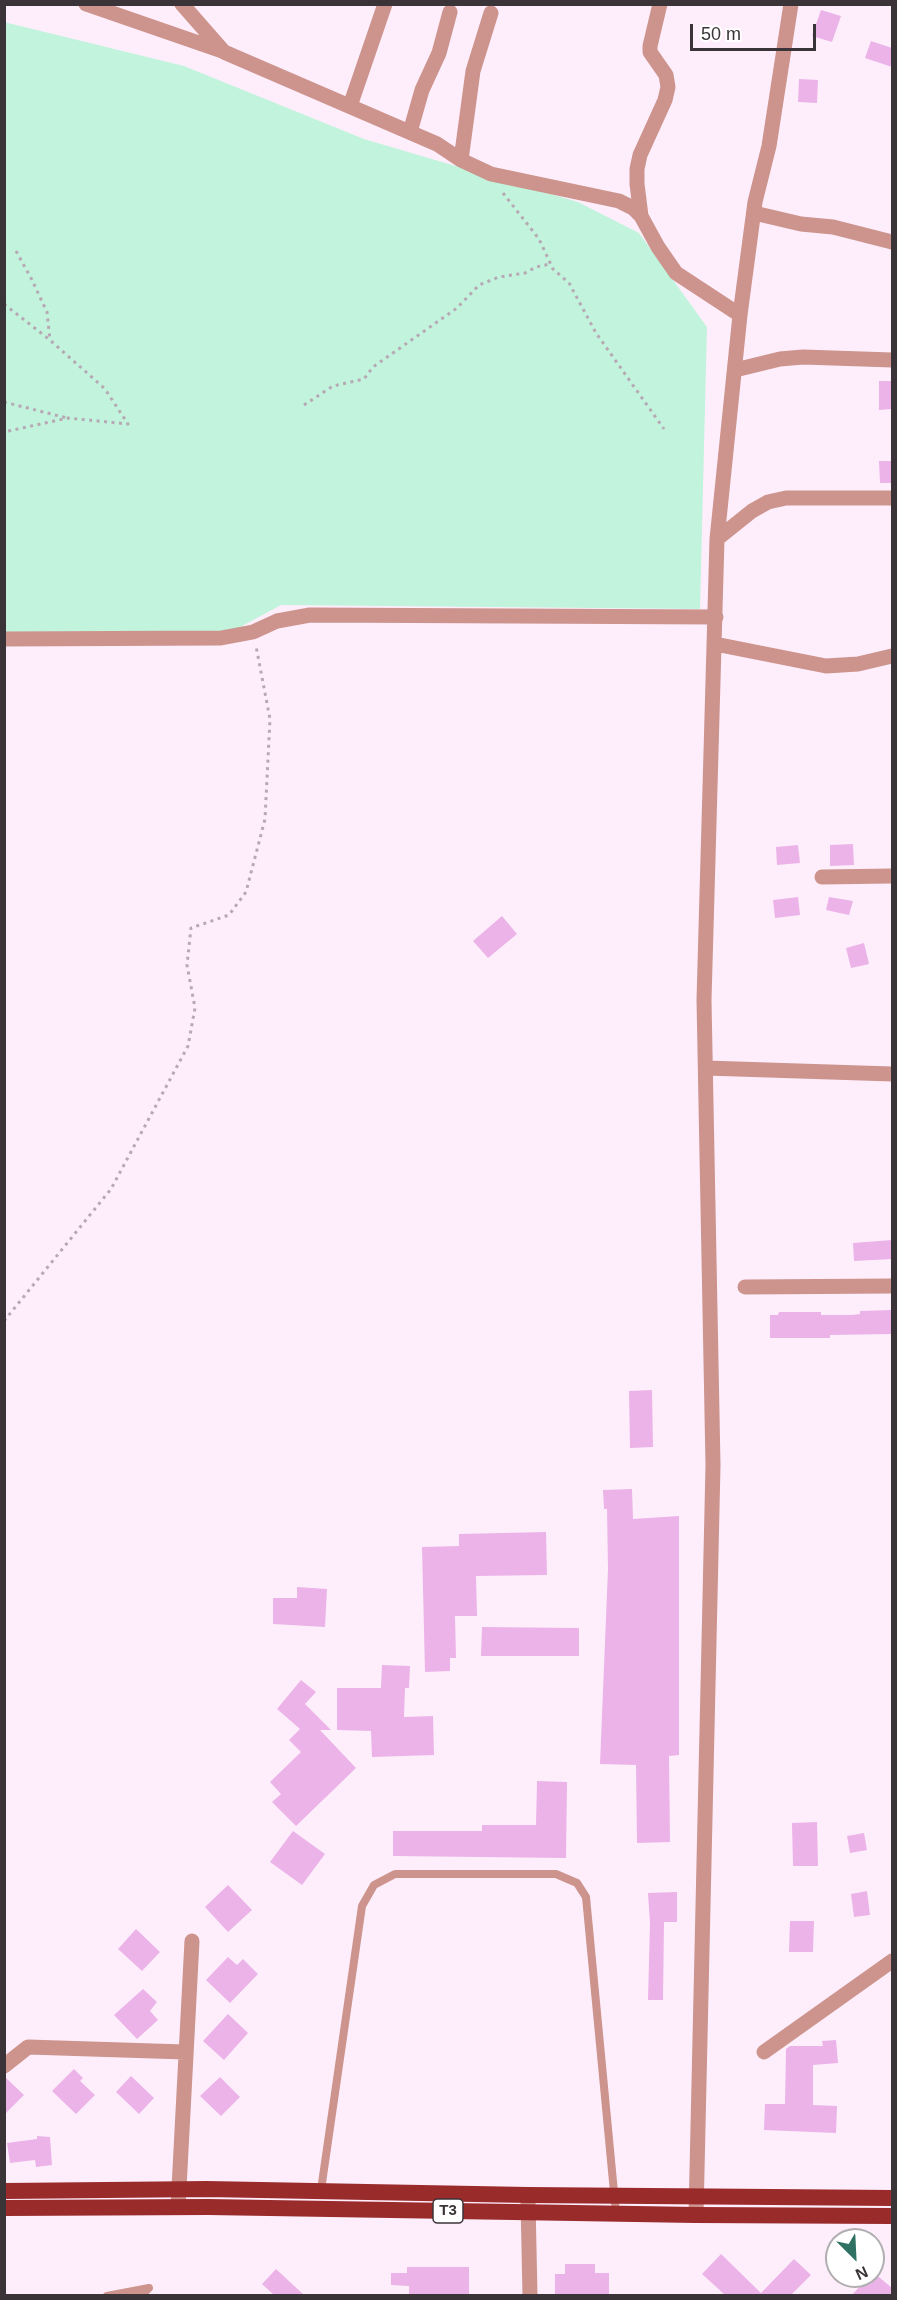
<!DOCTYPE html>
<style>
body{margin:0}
#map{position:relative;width:897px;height:2300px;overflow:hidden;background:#feeefc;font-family:Arial,sans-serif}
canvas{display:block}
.frame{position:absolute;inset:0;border:6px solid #3a3439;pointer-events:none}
.north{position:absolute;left:825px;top:2228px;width:60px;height:60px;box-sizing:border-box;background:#fff;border:2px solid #b0aeb0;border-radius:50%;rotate:156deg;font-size:16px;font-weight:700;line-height:24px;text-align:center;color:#3a3439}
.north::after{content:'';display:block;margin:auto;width:21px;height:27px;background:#2f7162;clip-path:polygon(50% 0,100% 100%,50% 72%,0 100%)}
.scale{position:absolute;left:690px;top:24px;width:126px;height:27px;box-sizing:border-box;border:3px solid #3a3439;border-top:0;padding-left:8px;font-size:18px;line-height:21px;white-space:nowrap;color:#3a3439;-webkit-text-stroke:4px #fff;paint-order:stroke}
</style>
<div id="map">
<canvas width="897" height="2300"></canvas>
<div class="frame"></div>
<div class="north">N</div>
<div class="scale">50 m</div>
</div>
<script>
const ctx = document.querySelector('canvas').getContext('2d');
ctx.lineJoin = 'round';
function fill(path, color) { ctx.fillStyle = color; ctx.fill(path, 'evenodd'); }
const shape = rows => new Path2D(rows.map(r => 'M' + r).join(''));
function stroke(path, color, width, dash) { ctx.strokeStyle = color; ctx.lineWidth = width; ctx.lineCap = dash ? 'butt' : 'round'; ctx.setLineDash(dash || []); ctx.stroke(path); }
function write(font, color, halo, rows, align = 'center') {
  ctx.font = font + ' Arial,sans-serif'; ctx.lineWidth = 4.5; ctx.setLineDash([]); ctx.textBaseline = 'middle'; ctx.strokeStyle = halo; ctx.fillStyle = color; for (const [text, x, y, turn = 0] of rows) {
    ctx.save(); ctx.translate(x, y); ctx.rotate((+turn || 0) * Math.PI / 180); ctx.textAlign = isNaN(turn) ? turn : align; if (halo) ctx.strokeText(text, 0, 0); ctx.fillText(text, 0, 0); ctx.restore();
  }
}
fill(shape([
 [4,22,184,66,364,139,578,202,639,233,707,327,700,609,281,605,233,631,5,642]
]), '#c2f3dc');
fill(shape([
 [821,10,841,16,832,42,812,36],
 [871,41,892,48,892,67,865,58],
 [799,79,818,80,817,103,798,102],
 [879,381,892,381,892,409,879,410],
 [879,461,892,461,892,483,880,483],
 [853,844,854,865,830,866,830,845],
 [798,845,800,863,777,865,776,847],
 [798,897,800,915,775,918,773,900],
 [829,897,853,901,849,915,826,910],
 [502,916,517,934,488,958,473,941],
 [864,943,869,964,851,968,846,948],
 [892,1240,892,1259,854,1261,853,1243],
 [892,1310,892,1334,830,1335,830,1338,770,1338,770,1315,778,1315,779,1312,821,1312,821,1315,851,1315,860,1314,860,1311],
 [652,1390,653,1447,630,1448,629,1391],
 [632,1489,633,1519,679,1516,679,1755,669,1756,670,1842,637,1843,636,1765,600,1764,608,1569,607,1509,604,1509,603,1490],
 [546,1532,547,1575,476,1576,477,1616,455,1616,456,1658,450,1658,450,1671,425,1672,422,1547,459,1546,459,1534],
 [297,1587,327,1589,325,1627,273,1624,273,1598,297,1598],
 [482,1627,579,1628,579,1656,481,1656],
 [382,1665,410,1666,409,1688,405,1688,404,1717,433,1716,434,1755,372,1757,371,1731,337,1730,337,1688,381,1688],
 [301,1680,316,1692,305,1704,331,1730,320,1730,356,1768,296,1826,272,1802,281,1794,270,1782,301,1752,289,1740,300,1729,277,1709],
 [537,1781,567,1782,566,1858,393,1856,393,1831,482,1831,482,1825,536,1825],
 [817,1822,818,1866,793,1866,792,1823],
 [293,1831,325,1854,302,1885,270,1862],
 [864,1833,867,1850,850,1853,847,1836],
 [228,1885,252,1910,228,1932,205,1907],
 [867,1891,870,1915,854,1917,851,1894],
 [677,1892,677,1922,664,1922,663,2000,648,2000,650,1923,648,1893],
 [790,1921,814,1921,813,1952,789,1952],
 [136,1929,160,1952,142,1971,118,1949],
 [228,1957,237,1965,243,1959,258,1974,230,2003,206,1980],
 [143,1989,157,2002,150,2011,158,2020,137,2039,114,2015],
 [228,2014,248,2033,224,2060,203,2041],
 [836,2040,838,2063,813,2065,813,2105,837,2106,836,2133,764,2130,765,2104,785,2104,786,2049,790,2046,823,2046,822,2041],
 [74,2069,83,2078,80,2081,95,2095,76,2114,52,2091],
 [4,2076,24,2095,4,2115],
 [131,2076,154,2098,139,2114,116,2092],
 [220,2077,240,2097,221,2116,200,2096],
 [37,2136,50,2137,52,2165,36,2167,35,2160,10,2163,7,2143,37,2139],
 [721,2254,761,2293,794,2259,811,2275,791,2295,725,2295,702,2274],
 [565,2264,595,2264,595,2273,609,2273,609,2295,555,2295,555,2274,565,2274],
 [407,2267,469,2267,469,2295,409,2295,409,2286,391,2285,391,2273,407,2273],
 [276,2269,304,2295,274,2295,262,2284],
 [873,2272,892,2288,892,2295,852,2295,869,2276,873,2276]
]), '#ebb3e8');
stroke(shape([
 [503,193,539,239,553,269,569,283,596,333,664,429],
 [16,251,31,278,47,312,50,340],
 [4,304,50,340,105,389,128,424,68,418,4,432],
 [4,402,67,418],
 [304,405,333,386,364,379,373,367,457,308,479,285,499,277,525,273,536,267,550,264],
 [4,1321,111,1189,188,1046,195,1008,187,965,191,928,229,915,246,892,265,819,270,719,256,646]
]), '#b6a9b4', 3, [3, 4.5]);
stroke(shape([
 [321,2190,362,1906,374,1885,395,1874,556,1874,577,1883,586,1897,616,2213],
 [107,2296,149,2288,141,2296]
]), '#cd948e', 8);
stroke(shape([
 [86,4,222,51],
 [182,4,224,52,437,144,461,160,491,174,619,201,633,208,641,216,658,247,676,273,740,315],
 [350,106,385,4],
 [410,132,422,90,439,53,450,12],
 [461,160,473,71,491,13],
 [754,213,801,224,833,227,892,242],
 [641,216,637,184,637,169,640,155,665,100,668,87,666,75,650,52,650,46,660,4],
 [735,370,780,359,803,357,892,360],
 [717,539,752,511,768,502,786,498,892,498],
 [4,639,221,638,253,632,277,621,310,615,716,617],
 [715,644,826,666,858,664,892,656],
 [822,877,892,876],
 [706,1068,892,1074],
 [745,1287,892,1286],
 [764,2052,892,1961],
 [4,2066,28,2047,185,2052],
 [528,2201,530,2296],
 [178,2207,192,1941],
 [696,2215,713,1465,704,1000,717,539,740,315,755,202,769,146,791,4]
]), '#cd948e', 15);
stroke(shape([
 [4,2191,207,2189,528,2195,892,2198],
 [4,2208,208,2207,696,2215,892,2216]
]), '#992b2b', 16);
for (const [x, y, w] of [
 [448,2211,30]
]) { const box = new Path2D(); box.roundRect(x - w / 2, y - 12, w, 24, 4.5); ctx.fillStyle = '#fff'; ctx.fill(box); stroke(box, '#3a3439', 1.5); }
write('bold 15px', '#3a3439', null, [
 ["T3",448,2211]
]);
</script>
